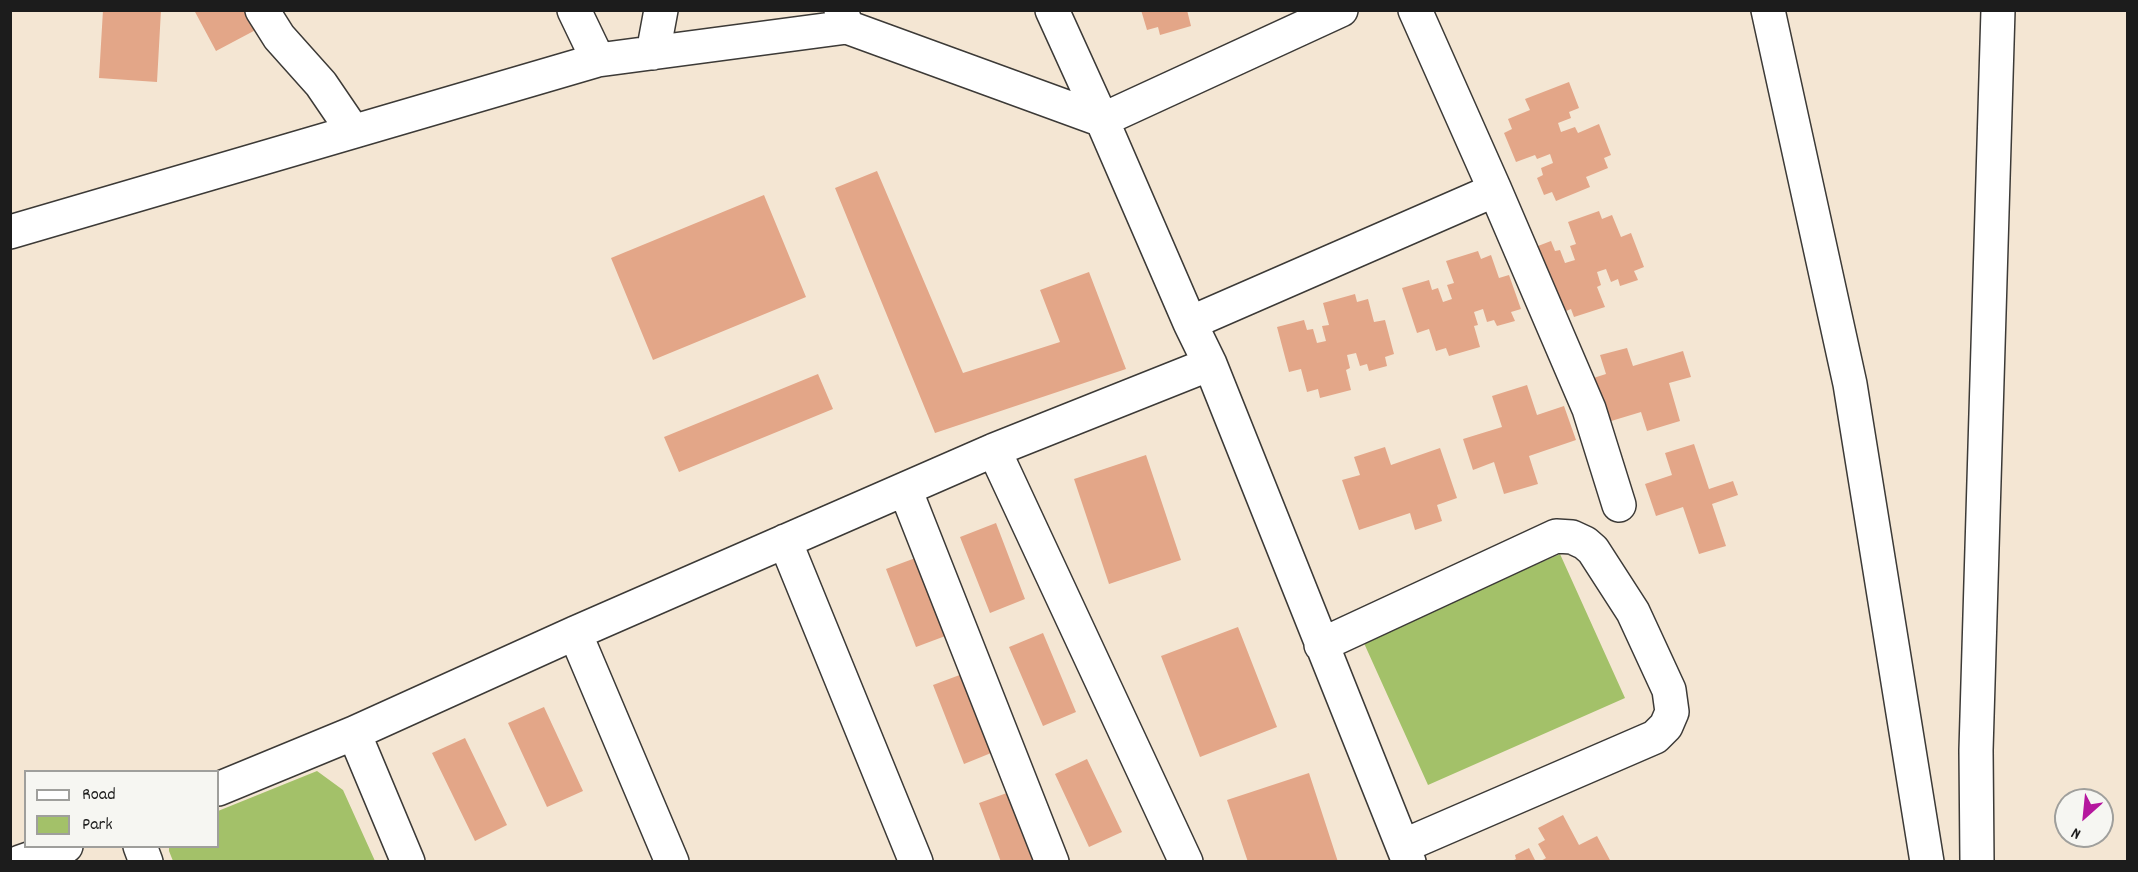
<!DOCTYPE html>
<style>
body{margin:0}
#map{position:relative;width:2138px;height:872px;overflow:hidden;background:#f4e6d3;font-family:Dekko,sans-serif}
canvas{display:block}
.frame{position:absolute;inset:0;border:12px solid #1c1c1c;pointer-events:none}
.legend{position:absolute;left:24px;top:770px;width:195px;height:78px;box-sizing:border-box;background:#f6f6f2;border:2px solid #9f9f9c;margin:0;padding:8px 10px;list-style:none;font-size:18px;color:#1c1c1c}
.legend li{display:flex;align-items:center;gap:12px;height:30px}
.legend b{width:30px;border:2px solid #9f9f9c}
.north{position:absolute;left:2054px;top:788px;width:60px;height:60px;box-sizing:border-box;background:#f6f6f2;border:2px solid #9f9f9c;border-radius:50%;rotate:207deg;font-size:16px;font-weight:700;line-height:24px;text-align:center;color:#1c1c1c}
.north::after{content:'';display:block;margin:auto;width:21px;height:27px;background:#b5179e;clip-path:polygon(50% 0,100% 100%,50% 72%,0 100%)}
</style>
<div id="map">
<canvas width="2138" height="872"></canvas>
<div class="frame"></div>
<ul class="legend">
<li><b style="height:8px;background:#fff"></b>Road</li>
<li><b style="height:16px;background:#a3c169"></b>Park</li>
</ul>
<div class="north">N</div>
</div>
<script>
const ctx = document.querySelector('canvas').getContext('2d');
ctx.lineJoin = 'round';
function fill(path, color) { ctx.fillStyle = color; ctx.fill(path, 'evenodd'); }
const shape = rows => new Path2D(rows.map(r => 'M' + r).join(''));
function stroke(path, color, width, dash) { ctx.strokeStyle = color; ctx.lineWidth = width; ctx.lineCap = dash ? 'butt' : 'round'; ctx.setLineDash(dash || []); ctx.stroke(path); }
fill(shape([
 [1560,554,1625,698,1428,785,1363,641],
 [317,771,343,790,375,861,173,861,169,851,169,847,218,846,218,811]
]), '#a3c169');
fill(shape([
 [103,10,161,10,157,82,99,78],
 [194,10,257,10,265,25,216,51],
 [1141,10,1187,10,1191,26,1160,35,1158,27,1147,30],
 [1569,82,1579,108,1569,112,1571,118,1558,123,1561,132,1575,127,1578,133,1599,124,1611,155,1604,158,1608,168,1586,177,1590,187,1556,201,1552,192,1544,195,1537,178,1543,175,1541,168,1553,163,1550,154,1537,159,1535,155,1516,162,1504,133,1512,129,1508,119,1530,110,1525,99],
 [877,171,963,373,1060,342,1040,290,1089,272,1126,369,935,433,835,188],
 [764,195,806,297,653,360,611,258],
 [1599,211,1602,219,1612,215,1621,237,1631,233,1644,267,1634,271,1638,280,1620,286,1618,279,1611,282,1606,269,1597,272,1601,285,1597,287,1605,307,1574,317,1571,309,1561,313,1525,251,1551,241,1555,251,1560,250,1565,263,1575,260,1570,246,1576,244,1568,222],
 [1478,251,1481,259,1491,255,1499,278,1509,275,1521,309,1511,312,1515,321,1497,326,1494,320,1487,322,1483,309,1474,312,1478,325,1474,326,1480,347,1449,356,1446,348,1436,351,1429,329,1417,333,1402,288,1429,280,1432,290,1438,288,1443,302,1452,299,1447,285,1454,283,1446,261],
 [1355,294,1357,302,1368,299,1374,322,1385,320,1394,354,1385,357,1387,366,1369,371,1367,364,1360,366,1356,353,1347,355,1350,368,1346,370,1351,390,1320,398,1318,389,1307,392,1301,369,1289,372,1277,327,1304,320,1307,330,1313,329,1317,343,1326,341,1322,326,1329,325,1323,303],
 [1627,348,1633,366,1683,351,1691,377,1669,383,1680,421,1647,431,1641,412,1598,425,1584,381,1606,374,1600,355],
 [818,374,833,409,679,472,664,437],
 [1527,385,1537,415,1564,406,1576,440,1529,456,1538,484,1504,494,1494,462,1473,470,1463,439,1502,427,1492,396],
 [1694,444,1709,489,1733,481,1738,495,1712,504,1726,546,1699,554,1683,507,1656,516,1645,484,1672,475,1665,453],
 [1385,447,1391,465,1440,448,1457,498,1437,505,1442,521,1415,530,1410,513,1359,530,1342,480,1360,475,1354,457],
 [1146,455,1181,560,1109,584,1074,479],
 [996,523,1025,599,990,613,960,537],
 [918,557,948,635,916,647,886,569],
 [1238,627,1277,727,1200,757,1161,656],
 [1043,633,1076,712,1043,726,1009,647],
 [965,673,996,751,964,764,933,685],
 [544,707,583,791,547,807,508,723],
 [465,738,507,825,475,841,432,753],
 [1087,759,1122,832,1089,847,1055,774],
 [1309,773,1338,862,1248,862,1227,800],
 [1018,789,1045,862,1001,862,979,803],
 [1563,815,1579,845,1597,836,1611,862,1539,862,1546,858,1538,844,1545,840,1538,828],
 [1529,848,1536,862,1510,862,1516,859,1515,855]
]), '#e3a688');
const minor = shape([
 [262,10,279,37,321,84,353,131],
 [574,10,598,60,847,27],
 [841,10,847,27,1102,120,1341,10],
 [1052,10,1102,120,1190,323,1210,364,1409,862],
 [1768,10,1850,384,1927,862],
 [653,53,661,10],
 [1495,190,1589,409,1619,505],
 [10,232,598,60],
 [1190,323,1495,190,1415,10],
 [994,450,1186,862],
 [905,489,1052,862],
 [785,541,916,862],
 [575,633,672,862],
 [1321,645,1556,536,1572,537,1585,543,1593,550,1633,612,1669,690,1672,712,1666,726,1655,737,1403,846],
 [354,733,408,862],
 [218,789,354,733,575,633,994,450,1210,364],
 [140,846,146,862],
 [20,862,66,846],
 [1977,862,1976,750,1998,10]
]);
stroke(minor, '#3c3a37', 36);
stroke(minor, '#fff', 33);
</script>
